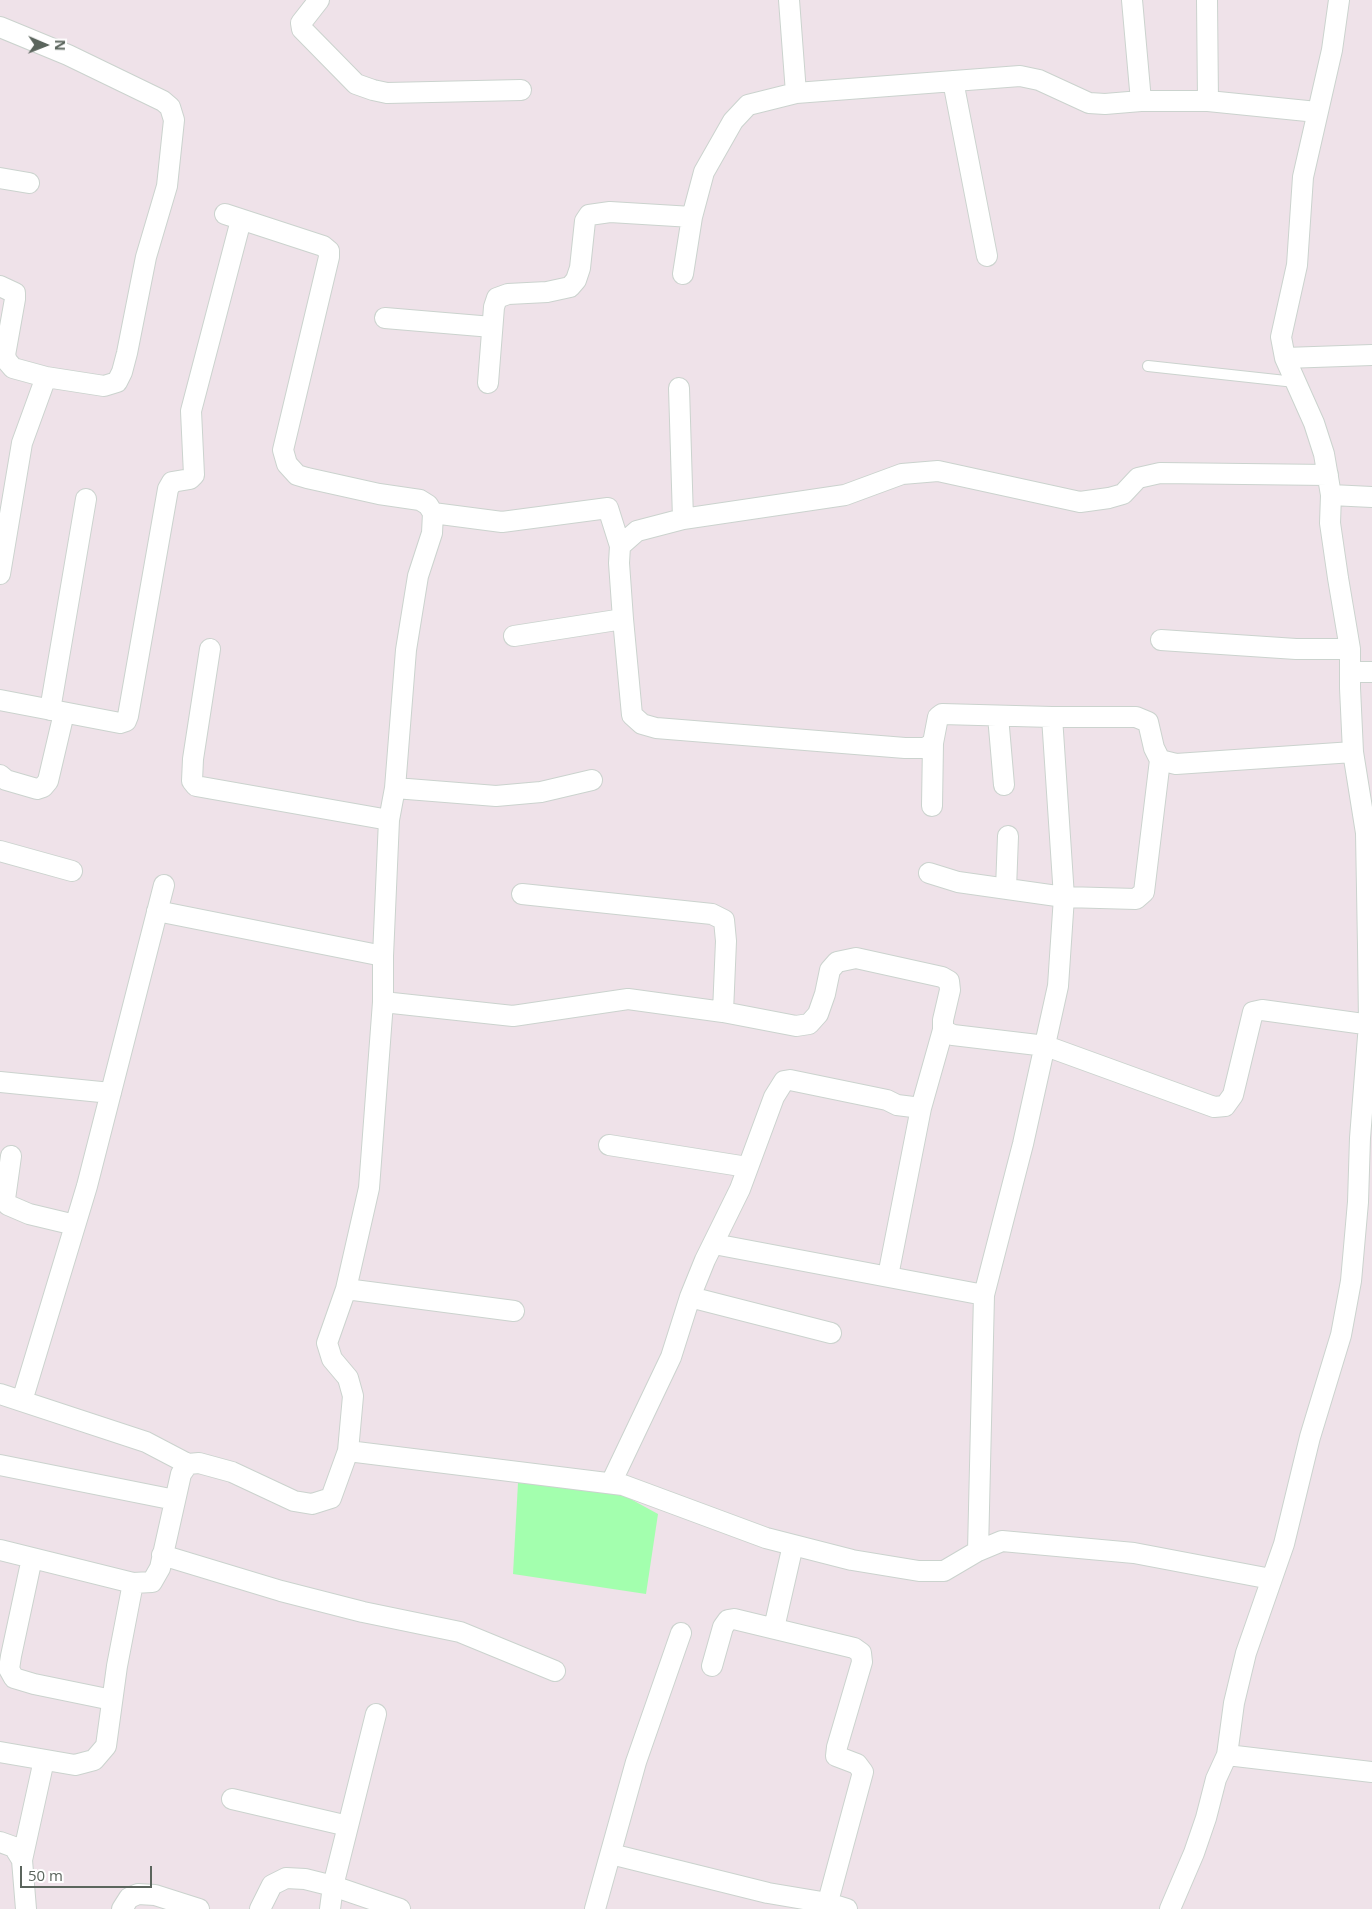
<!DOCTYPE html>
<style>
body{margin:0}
#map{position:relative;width:1372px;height:1909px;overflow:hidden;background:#efe2e9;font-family:"Open Sans",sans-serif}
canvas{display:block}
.north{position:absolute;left:20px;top:20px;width:50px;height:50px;-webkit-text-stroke:4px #fff;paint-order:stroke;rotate:91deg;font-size:14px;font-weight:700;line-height:20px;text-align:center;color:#5b655d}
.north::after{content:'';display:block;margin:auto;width:18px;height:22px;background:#5b655d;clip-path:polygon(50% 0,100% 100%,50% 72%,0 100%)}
.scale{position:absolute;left:20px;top:1866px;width:132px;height:22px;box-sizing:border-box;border:2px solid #5b655d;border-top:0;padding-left:6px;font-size:15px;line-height:18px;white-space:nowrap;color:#5b655d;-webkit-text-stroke:4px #fff;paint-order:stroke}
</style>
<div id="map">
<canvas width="1372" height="1909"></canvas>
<div class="north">N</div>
<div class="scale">50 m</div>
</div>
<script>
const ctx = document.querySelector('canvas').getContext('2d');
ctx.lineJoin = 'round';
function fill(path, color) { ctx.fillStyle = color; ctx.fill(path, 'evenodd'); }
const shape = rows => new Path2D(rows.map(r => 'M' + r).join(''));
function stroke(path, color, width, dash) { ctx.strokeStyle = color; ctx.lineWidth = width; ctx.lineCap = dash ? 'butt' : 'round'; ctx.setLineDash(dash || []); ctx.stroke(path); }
fill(shape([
 [518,1483,605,1485,658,1514,646,1594,513,1574]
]), '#a3ffae');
const service = shape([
 [1148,366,1295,382]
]);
const minor = shape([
 [319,0,301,23,302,29,356,84,373,90,387,93,521,90],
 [789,0,796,93],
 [1132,0,1141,101],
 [1207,0,1208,101],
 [0,27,68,55,163,101,170,107,174,120,167,186,146,257,127,353,122,372,117,382,104,386,46,377,13,368,7,361,5,355,15,299,15,293,0,286],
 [953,81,987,256],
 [0,178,29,183],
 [683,274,692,217,704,172,733,121,748,105,796,93,1020,76,1039,80,1089,103,1105,104,1141,101,1208,101,1317,112],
 [385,318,492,327],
 [1285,358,1372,355],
 [488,383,494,307,497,298,508,294,547,292,570,287,576,280,580,268,585,221,589,215,610,212,692,217],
 [679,388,683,519],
 [1328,475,1160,473,1138,478,1123,494,1109,498,1080,502,938,471,902,474,845,495,683,519,637,531,620,546,619,563,623,619,632,715,642,724,656,728,905,748,925,748,933,743,938,717,942,714,1052,717,1136,717,1148,722,1154,748,1160,760,1176,764,1353,752],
 [1331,495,1372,497],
 [433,513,502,522,608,508,620,546],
 [0,574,22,443,46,377],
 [514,636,623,619],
 [1161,640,1296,649,1350,649],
 [210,649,193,759,192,781,196,786,389,820],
 [1350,672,1372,672],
 [0,700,120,723,126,721,128,716,168,489,172,482,190,479,194,475,191,411,241,220],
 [50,710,86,499],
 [998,716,1004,785],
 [0,775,6,780,37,789,43,787,48,781,64,713],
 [395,788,496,796,541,792,592,780],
 [932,806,933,743],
 [0,851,72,871],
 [929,873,958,882,1064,897,1136,899,1144,892,1160,760],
 [1006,889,1008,836],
 [522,894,712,914,724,920,726,941,723,1012],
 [157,911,383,956],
 [383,1002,513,1016,628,999,723,1012,796,1026,809,1024,818,1014,825,994,830,970,837,962,856,958,942,977,949,981,950,990,943,1020,943,1030,953,1035,1046,1046,1214,1107,1225,1106,1233,1095,1253,1012,1262,1010,1372,1025],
 [0,1082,111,1093],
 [609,1145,747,1167],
 [11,1156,5,1199,8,1205,29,1214,75,1225],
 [714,1244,984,1295],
 [888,1276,921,1108,943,1030],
 [346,1289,514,1311],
 [690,1297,831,1333],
 [0,1394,146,1442,188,1464],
 [22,1401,87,1186,164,885],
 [348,1451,623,1485,766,1538,852,1560,919,1571,944,1571,978,1551,984,1295,1023,1144,1058,986,1064,897,1052,717],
 [0,1465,175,1500],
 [611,1483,671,1357,690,1297,705,1260,740,1189,774,1097,784,1081,790,1080,887,1100,897,1105,921,1108],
 [0,1550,133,1583,152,1582,160,1568,181,1474,188,1464,199,1463,232,1472,294,1501,312,1504,331,1498,348,1451,353,1396,348,1378,332,1359,327,1343,346,1289,369,1188,383,1002,383,956,389,820,395,788,406,650,418,576,432,533,433,513,428,505,420,500,379,494,307,478,297,475,287,464,283,450,329,257,329,251,323,246,225,214],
 [978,1551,1002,1541,1134,1553,1271,1579],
 [162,1555,281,1591,363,1612,460,1632,555,1671],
 [32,1558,11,1656,9,1669,14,1678,34,1684,112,1700],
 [774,1628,793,1545],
 [712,1666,723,1627,728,1620,734,1619,854,1648,861,1653,862,1662,837,1747,836,1756,857,1764,863,1772,826,1909],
 [0,1752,75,1765,94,1760,106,1746,117,1666,133,1583],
 [1227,1755,1372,1772],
 [232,1799,348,1826],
 [0,1842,14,1847,22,1860,26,1909],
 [611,1854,768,1893,828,1903,847,1909],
 [22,1860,44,1760],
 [122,1909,129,1898,138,1894,155,1895,199,1909],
 [260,1909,272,1885,286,1878,305,1879,333,1886,400,1909],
 [330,1909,333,1886,376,1714],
 [595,1909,636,1762,681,1633],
 [1170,1909,1194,1853,1206,1818,1216,1779,1227,1755,1234,1703,1246,1653,1284,1544,1310,1437,1341,1335,1351,1281,1358,1202,1360,1138,1369,1024,1368,946,1366,833,1353,752,1350,688,1350,649,1338,578,1330,523,1331,495,1324,454,1314,423,1285,358,1281,337,1297,265,1303,177,1332,50,1339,0]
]);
stroke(service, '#cbd3ce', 12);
stroke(minor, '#cbd3ce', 22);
stroke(service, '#fff', 10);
stroke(minor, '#fff', 20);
</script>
